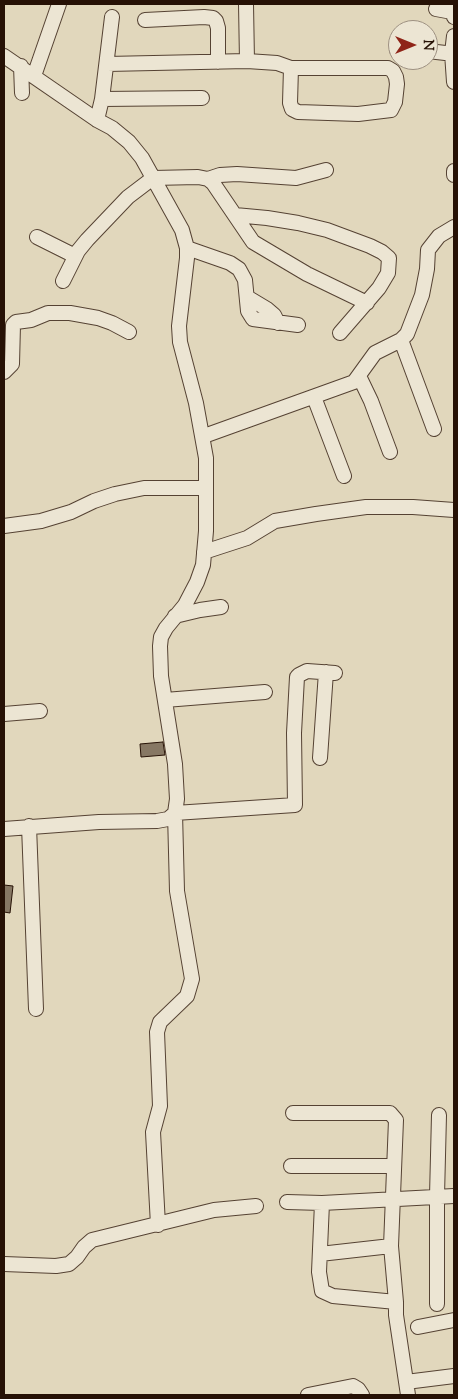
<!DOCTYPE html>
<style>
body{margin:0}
#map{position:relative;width:458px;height:1399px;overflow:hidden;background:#e1d7bc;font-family:"Sorts Mill Goudy",serif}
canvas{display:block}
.frame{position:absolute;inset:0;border:5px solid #261105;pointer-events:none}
.north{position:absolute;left:388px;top:20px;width:50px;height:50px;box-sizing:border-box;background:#ece5d3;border:1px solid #9d9081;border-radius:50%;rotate:90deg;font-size:14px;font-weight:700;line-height:20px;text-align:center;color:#261105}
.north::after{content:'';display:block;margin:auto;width:18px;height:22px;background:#8f2418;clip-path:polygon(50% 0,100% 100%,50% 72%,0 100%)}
</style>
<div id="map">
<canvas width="458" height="1399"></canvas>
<div class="frame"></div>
<div class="north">N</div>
</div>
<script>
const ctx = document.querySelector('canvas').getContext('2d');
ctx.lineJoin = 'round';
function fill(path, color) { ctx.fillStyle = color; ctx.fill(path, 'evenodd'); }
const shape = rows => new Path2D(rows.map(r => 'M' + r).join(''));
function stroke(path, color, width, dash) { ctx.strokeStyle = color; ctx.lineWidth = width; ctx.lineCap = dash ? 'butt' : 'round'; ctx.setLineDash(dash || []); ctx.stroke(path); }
const building = shape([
 [163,742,165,755,141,757,140,744,163,742],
 [4,885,13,886,10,913,4,912,4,885]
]);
fill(building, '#877864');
stroke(building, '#261105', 1);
const minor = shape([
 [246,4,247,61],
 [436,9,452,12,454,17],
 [145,20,204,17,213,18,216,21,218,28,218,62],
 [454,36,452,53,454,82],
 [397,50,398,50],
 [428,51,454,54],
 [4,56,97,120,112,128,129,142,142,158,182,230,187,248,187,258,179,326,180,342,196,403,206,458,206,531,203,565,197,582,185,605,166,628,161,637,160,646,161,676,175,764,177,799,175,813,168,819,157,821,99,822,4,829],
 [107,64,247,61,277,63,291,68,290,103,292,109,298,112,358,114,391,110,395,102,397,84,396,77,393,71,388,68,291,68],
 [21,66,22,93],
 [34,76,59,4],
 [102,99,202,98],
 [97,120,102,99,112,17],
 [454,171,454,175],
 [208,179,220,175,237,174,296,178,326,170],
 [235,215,267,218,298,223,327,230,370,246,382,252,389,258,388,273,379,288,340,333],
 [37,237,75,256],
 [187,248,230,263,239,269,245,280,248,311,253,319,298,325],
 [63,281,78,251,87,240,128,197,153,178,198,177,208,179,213,183,253,242,307,274,367,303],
 [247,297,267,309,274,315,278,323],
 [401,340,434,429],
 [4,372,12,364,13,325,16,322,31,320,48,313,70,313,98,318,112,323,129,332],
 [359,376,371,401,390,452],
 [314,397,344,476],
 [204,436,354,382,375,353,401,340,407,334,422,295,427,269,428,250,439,236,454,227],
 [4,526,41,521,71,512,94,501,115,494,144,488,206,488],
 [204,552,247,538,275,521,316,514,366,507,413,507,454,510],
 [175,616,200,610,221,607],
 [165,700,265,692],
 [4,714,40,711],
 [320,758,326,672],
 [29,826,36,1009],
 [293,1113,390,1113,396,1120,391,1246,396,1302,396,1315,408,1395],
 [291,1166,393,1166],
 [287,1202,322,1203,454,1196],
 [322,1203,319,1272,322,1291,333,1296,396,1302],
 [158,1225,153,1132,160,1106,157,1032,160,1022,187,996,192,979,177,891,175,813,295,805,294,733,297,677,299,675,307,671,335,673],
 [320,1254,391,1246],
 [4,1264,56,1266,69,1264,77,1257,84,1247,92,1240,214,1210,256,1206],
 [437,1304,437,1196,439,1115],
 [418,1327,454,1320],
 [406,1382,454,1376],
 [308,1395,353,1386,358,1389,362,1395]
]);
stroke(minor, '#554233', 16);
stroke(minor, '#ece5d3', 14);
</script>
